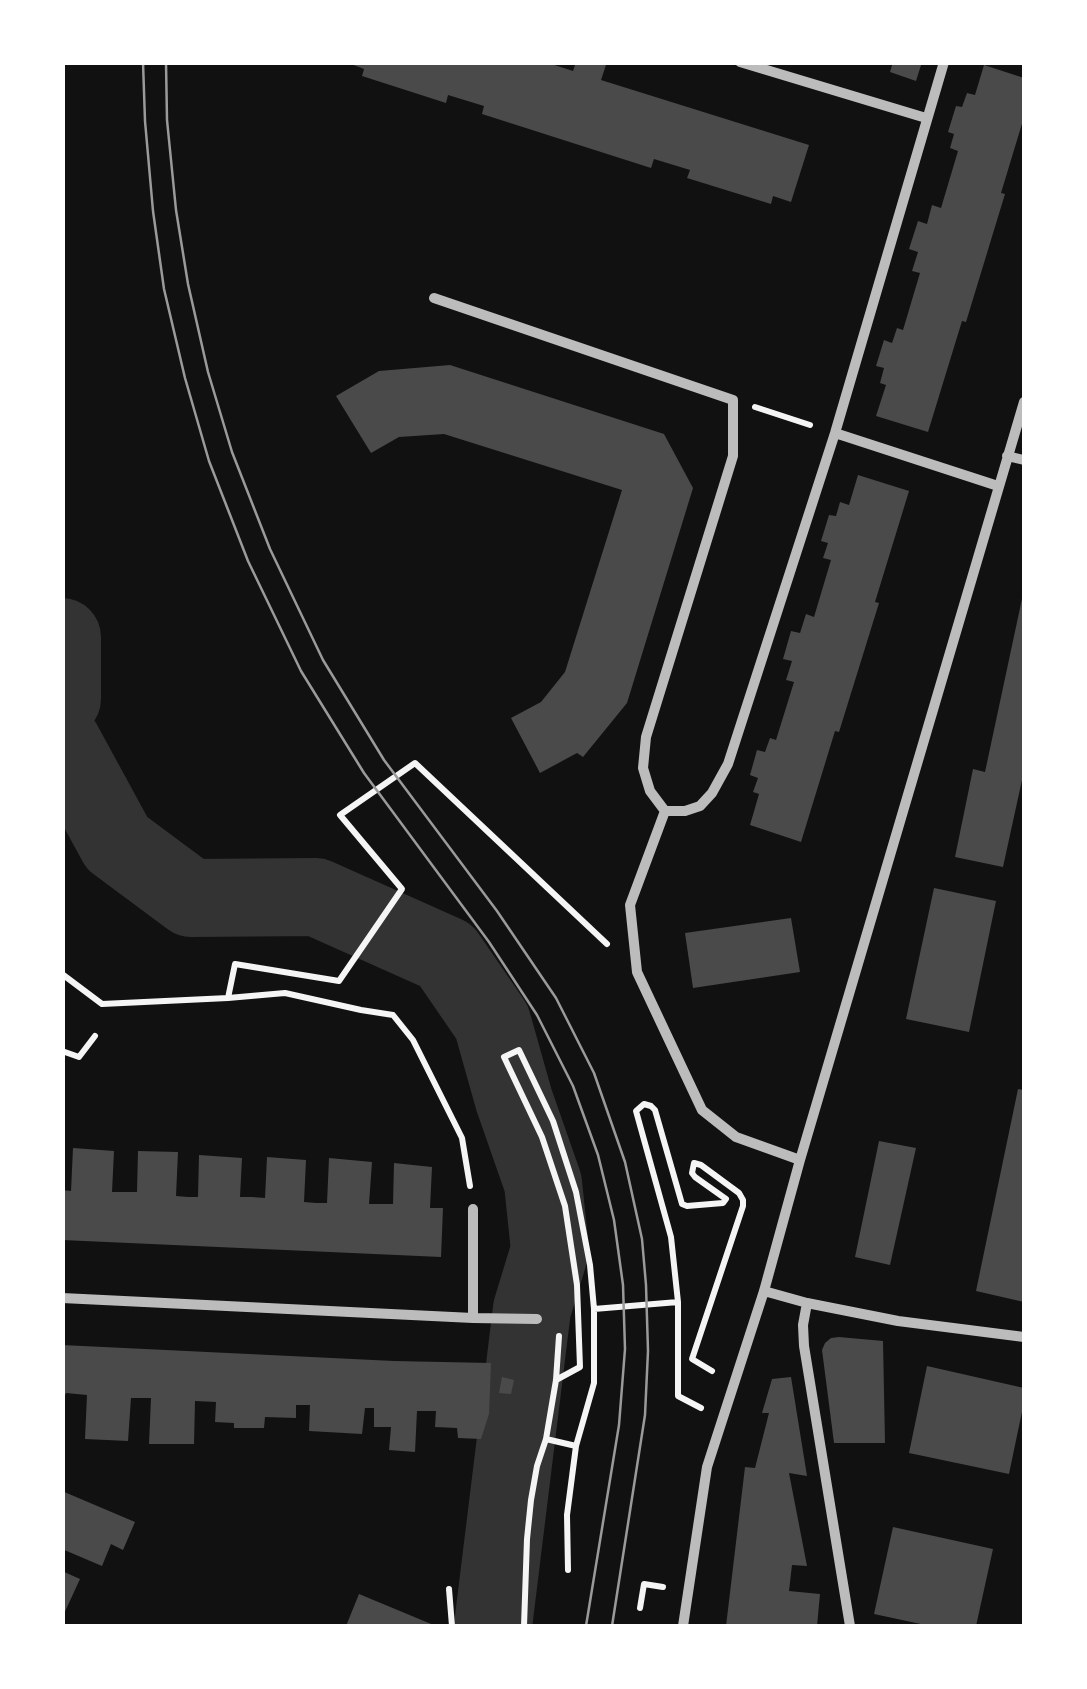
<!DOCTYPE html>
<style>
body{margin:0}
#map{position:relative;width:1087px;height:1689px;overflow:hidden;background:#111;font-family:"PT Sans",sans-serif}
canvas{display:block}
.frame{position:absolute;inset:0;border:65px solid #fff;pointer-events:none}
</style>
<div id="map">
<canvas width="1087" height="1689"></canvas>
<div class="frame"></div>
</div>
<script>
const ctx = document.querySelector('canvas').getContext('2d');
ctx.lineJoin = 'round';
const shape = rows => new Path2D(rows.map(r => 'M' + r).join(''));
function stroke(path, color, width, dash) { ctx.strokeStyle = color; ctx.lineWidth = width; ctx.lineCap = dash ? 'butt' : 'round'; ctx.setLineDash(dash || []); ctx.stroke(path); }
function fill(path, color) { ctx.fillStyle = color; ctx.fill(path, 'evenodd'); }
stroke(shape([
 [62,637,62,699],
 [62,742,117,843,191,898,316,897,446,955,492,1022,514,1100,543,1183,550,1250,532,1309,493,1626]
]), '#333', 78);
fill(shape([
 [346,62,545,62,573,71,576,62,598,62,606,65,601,80,809,145,791,202,773,196,771,204,687,178,690,170,654,159,651,168,482,114,484,106,448,95,446,103,362,76,364,69],
 [893,62,922,62,916,81,890,72],
 [984,65,1024,78,1024,117,1001,193,1005,194,966,322,962,321,928,432,876,416,886,385,880,383,884,368,876,366,884,340,892,343,897,328,903,330,920,273,912,271,918,252,909,249,918,221,927,224,932,205,941,208,958,151,950,148,954,134,948,132,956,106,962,107,967,93,975,95],
 [450,365,664,434,693,488,627,703,583,757,577,753,540,773,511,718,541,702,565,672,622,490,444,434,399,437,371,453,336,396,379,371],
 [858,475,909,491,875,602,879,603,839,732,835,731,801,842,750,825,759,794,753,792,758,778,750,775,757,750,765,752,770,738,776,740,794,682,786,680,792,661,783,659,791,631,800,633,806,614,814,617,831,560,823,558,828,543,821,541,829,515,836,516,840,502,849,505],
 [1023,594,1024,780,1022,780,1003,867,955,857,973,769,985,772],
 [934,888,996,901,969,1032,906,1019],
 [791,918,800,972,693,988,685,933],
 [1018,1089,1024,1090,1024,1302,976,1291],
 [879,1141,916,1148,890,1265,855,1257],
 [73,1148,114,1151,112,1192,137,1192,138,1151,178,1152,176,1196,188,1197,198,1197,199,1155,242,1158,240,1197,252,1197,265,1198,267,1157,306,1160,304,1202,316,1203,327,1203,329,1158,372,1162,369,1204,393,1204,394,1163,432,1167,430,1208,443,1208,441,1257,62,1240,62,1190,71,1191],
 [839,1337,883,1341,885,1443,834,1443,822,1350,825,1343,831,1338],
 [62,1345,394,1361,491,1363,489,1414,481,1439,458,1438,457,1428,435,1427,436,1411,417,1411,415,1452,389,1450,391,1427,374,1427,374,1408,365,1408,362,1434,309,1431,310,1405,296,1405,296,1418,265,1417,264,1428,234,1428,234,1423,215,1422,216,1402,195,1401,194,1444,149,1444,151,1398,131,1398,128,1441,85,1439,87,1395,66,1393,62,1401],
 [927,1366,1024,1388,1024,1402,1009,1474,909,1453],
 [502,1377,514,1380,511,1394,499,1393],
 [791,1377,807,1476,789,1473,807,1566,792,1565,789,1591,820,1594,817,1626,726,1626,745,1467,755,1468,769,1413,762,1413,772,1379],
 [62,1491,135,1522,123,1550,111,1544,102,1566,62,1549],
 [893,1527,993,1549,976,1626,930,1626,874,1614],
 [62,1571,80,1579,62,1618],
 [359,1594,436,1626,346,1626]
]), '#4a4a4a');
stroke(shape([
 [755,407,810,425],
 [62,974,102,1004,228,998,285,993,361,1010,393,1015,413,1040,462,1138,470,1186],
 [228,998,235,964,339,981,402,889,340,815,415,763,607,944],
 [62,1051,79,1057,95,1036],
 [594,1309,678,1302],
 [556,1380,580,1367,577,1285,565,1206,542,1137,504,1057,519,1050,553,1121,576,1192,590,1265,594,1309,594,1383,576,1446,567,1515,568,1570],
 [701,1408,678,1396,678,1302,671,1237,636,1111,644,1104,651,1106,655,1110,682,1204,687,1206,723,1203,726,1199,695,1177,692,1173,694,1163,701,1165,739,1193,743,1200,743,1206,692,1359,712,1371],
 [546,1439,576,1446],
 [449,1589,452,1626],
 [640,1608,644,1584,663,1587],
 [524,1626,527,1539,531,1500,537,1466,546,1439,556,1380,559,1336]
]), '#f5f5f5', 6);
stroke(shape([
 [740,62,926,118],
 [434,298,733,400,733,456,646,737,643,768,650,791,665,811,685,811,700,806,712,793,728,764,835,433,944,62],
 [835,433,998,486],
 [1007,456,1024,460],
 [665,811,630,905,637,972,702,1110,736,1137,800,1160],
 [473,1209,473,1318],
 [764,1291,807,1303,898,1321,1024,1337],
 [62,1298,473,1318,537,1319],
 [807,1303,803,1325,804,1346,850,1626],
 [683,1626,707,1467,764,1291,800,1160,1024,402]
]), '#bcbcbc', 10);
stroke(shape([
 [143,62,145,121,153,211,164,289,185,378,209,461,248,561,301,671,364,773,489,942,537,1015,573,1086,598,1155,614,1220,623,1285,625,1349,619,1425,586,1626],
 [166,62,167,120,176,210,188,284,208,372,232,452,270,549,323,660,384,760,497,911,556,998,594,1073,625,1162,642,1239,646,1285,648,1351,645,1415,612,1626]
]), '#9a9a9a', 2.5);
</script>
